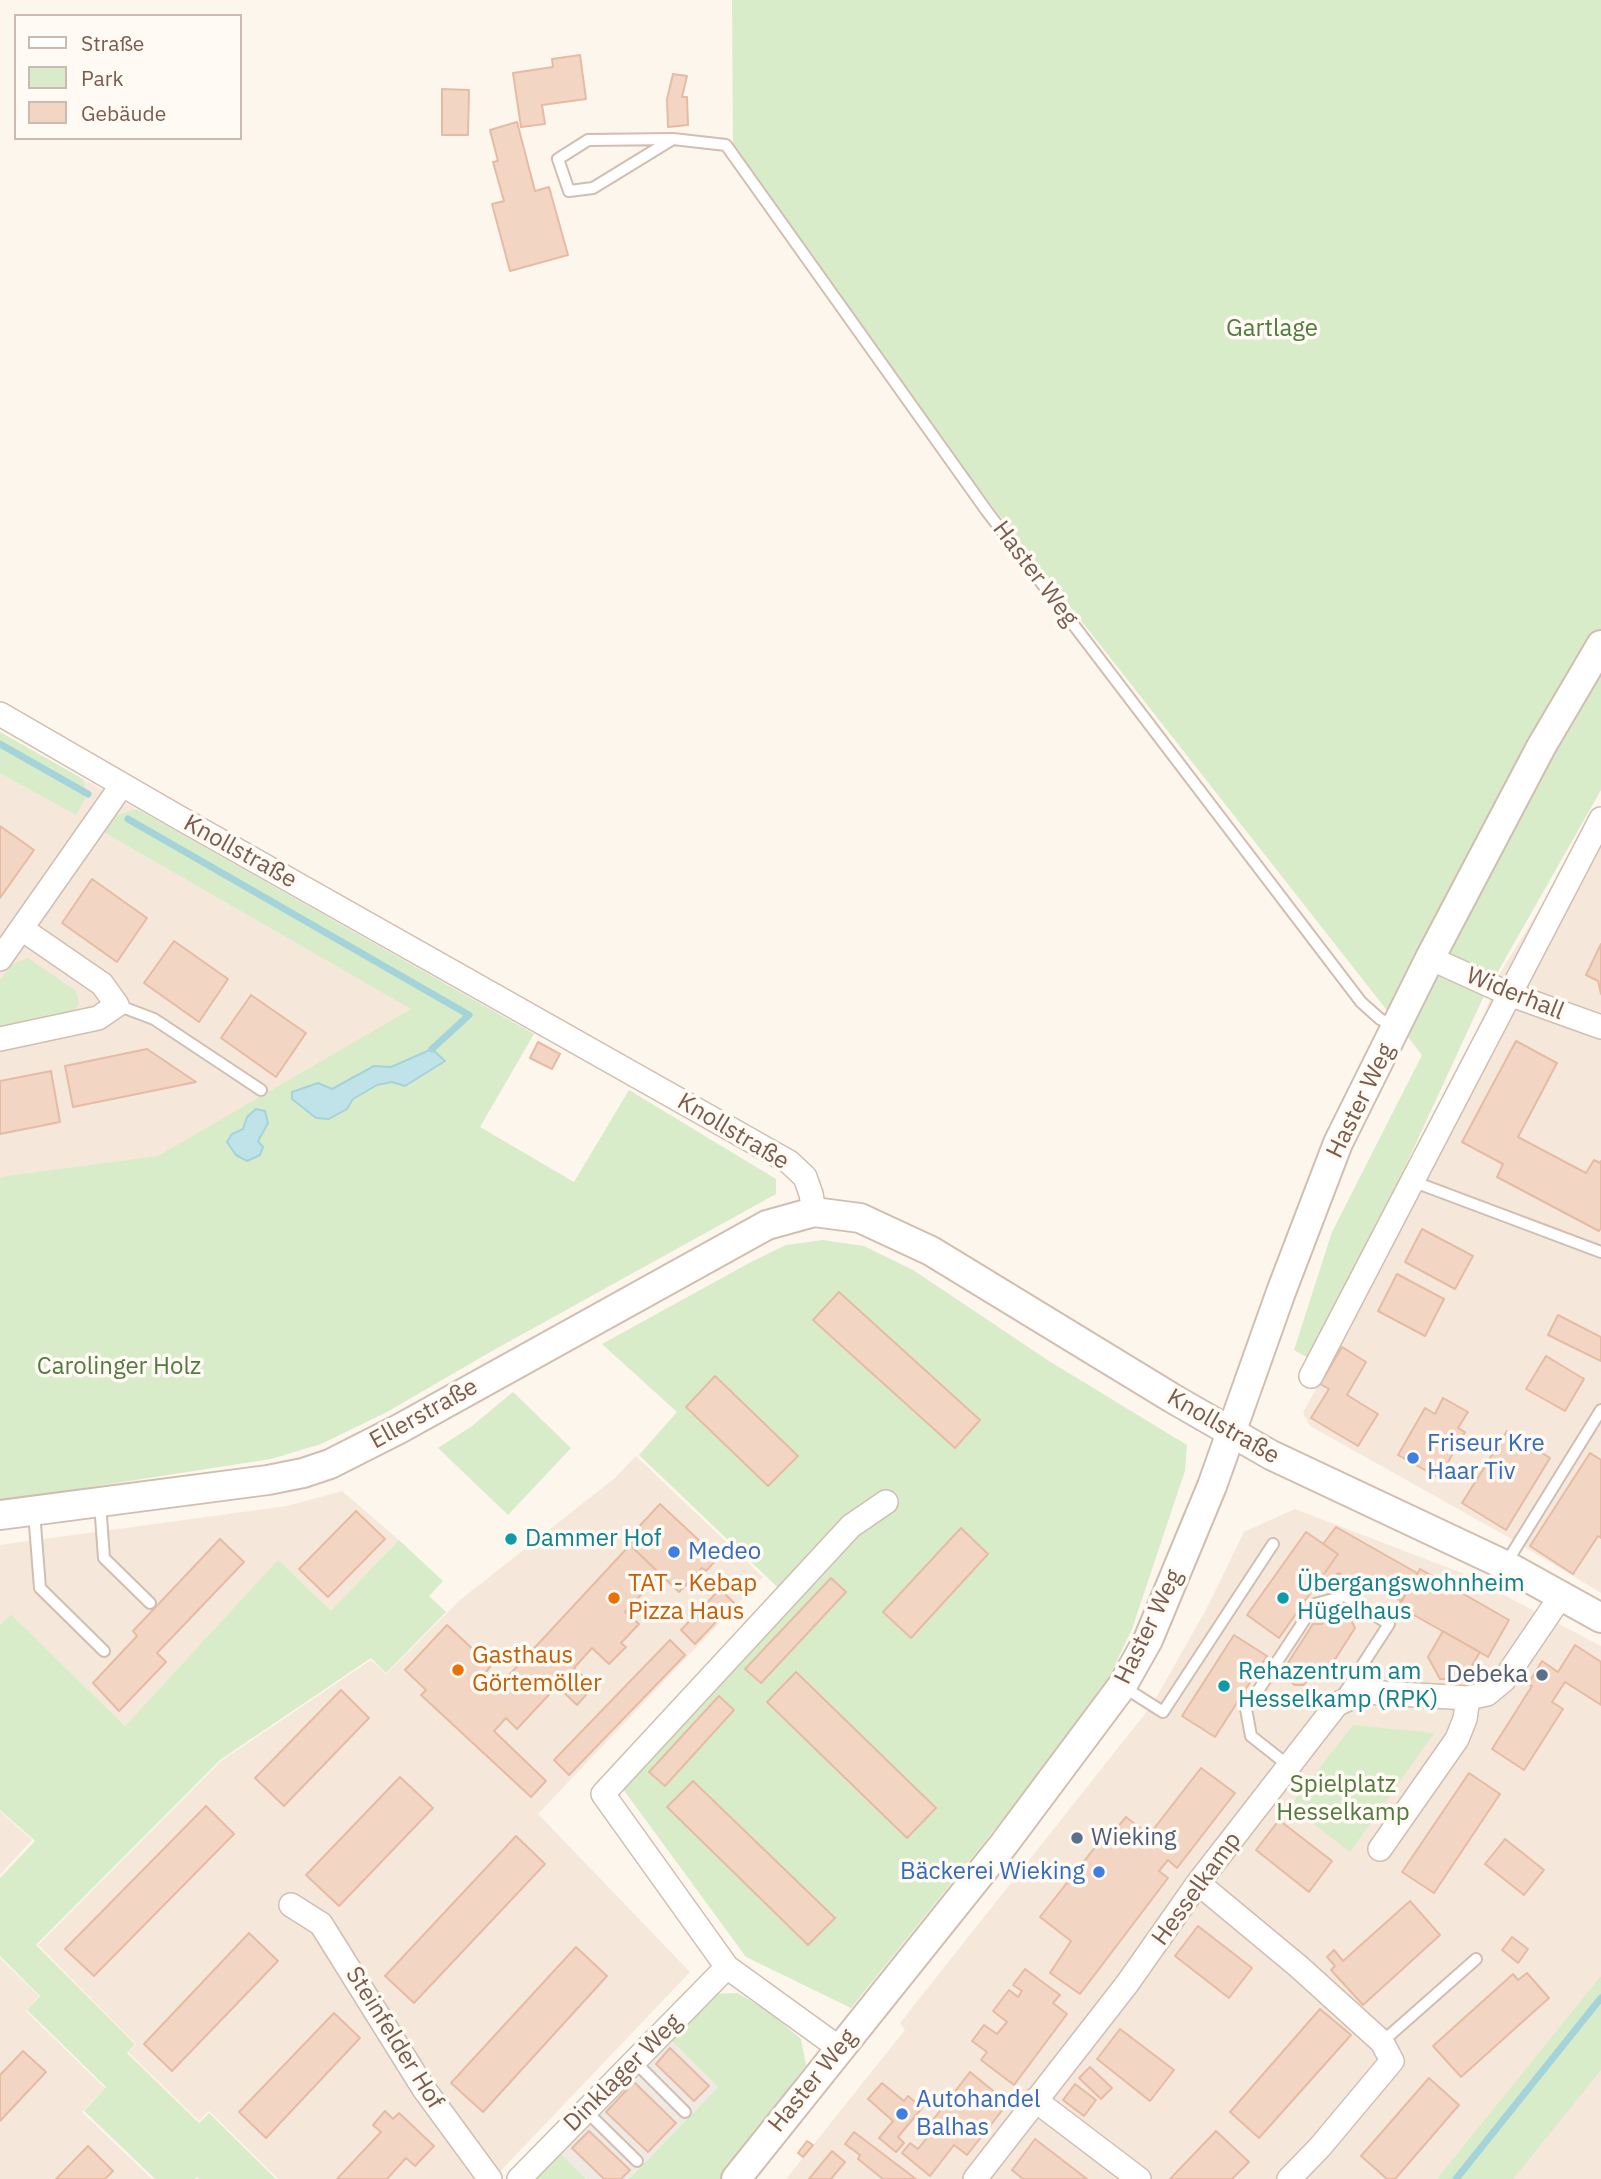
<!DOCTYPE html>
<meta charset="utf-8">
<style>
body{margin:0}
#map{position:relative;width:1601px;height:2179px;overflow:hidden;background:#fdf6ec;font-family:"IBM Plex Sans",sans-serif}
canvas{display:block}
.legend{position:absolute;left:14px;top:14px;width:228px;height:126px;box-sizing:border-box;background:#fffaf3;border:2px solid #cabbb1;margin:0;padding:9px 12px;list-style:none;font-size:21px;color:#7a5c4d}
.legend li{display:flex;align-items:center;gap:14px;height:35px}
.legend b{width:35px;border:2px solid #cabbb1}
</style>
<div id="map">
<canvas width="1601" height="2179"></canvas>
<ul class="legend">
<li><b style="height:9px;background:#fff"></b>Straße</li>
<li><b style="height:19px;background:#d8ecc9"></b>Park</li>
<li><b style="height:19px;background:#f3d5c3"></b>Gebäude</li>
</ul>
</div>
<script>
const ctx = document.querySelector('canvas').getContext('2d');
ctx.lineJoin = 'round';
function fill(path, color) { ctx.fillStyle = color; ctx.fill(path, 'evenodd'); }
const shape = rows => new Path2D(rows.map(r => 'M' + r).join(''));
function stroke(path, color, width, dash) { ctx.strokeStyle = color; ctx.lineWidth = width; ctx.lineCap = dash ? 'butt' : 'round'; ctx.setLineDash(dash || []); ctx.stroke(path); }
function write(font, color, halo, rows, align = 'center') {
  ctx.font = font + ' "IBM Plex Sans",sans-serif'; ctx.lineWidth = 7; ctx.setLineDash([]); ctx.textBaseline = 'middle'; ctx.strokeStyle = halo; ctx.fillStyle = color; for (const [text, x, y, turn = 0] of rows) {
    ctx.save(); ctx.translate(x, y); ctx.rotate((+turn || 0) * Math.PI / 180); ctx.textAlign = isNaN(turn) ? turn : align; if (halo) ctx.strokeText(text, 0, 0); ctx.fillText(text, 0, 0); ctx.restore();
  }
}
fill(shape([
 [0,732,534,1034,0,1265],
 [1601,810,1601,1593,1508,1537,1310,1426,1303,1413,1410,1211,1500,973],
 [636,1456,763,1577,538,1814,690,1972,493,2179,278,2179,209,2111,199,2121,128,2052,136,2044,38,1945,221,1761,371,1660,386,1674,460,1600,615,1478],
 [342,1491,399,1540,331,1612,278,1561,125,1726,11,1614,0,1625,0,1545,287,1506],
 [1295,1509,1462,1573,1601,1646,1601,2179,786,2179,905,2030,900,2023,1152,1705,1208,1606,1244,1532],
 [0,1811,32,1840,0,1875],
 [0,1958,39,1996,26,2011,105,2088,82,2112,152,2179,0,2179]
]), '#f5e8da');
fill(shape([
 [667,2036,718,2087,629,2179,586,2179,558,2151]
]), '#efe9e4');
fill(shape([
 [732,0,1601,0,1601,790,1483,998,1315,1362,1294,1350,1332,1232,1422,1055,1057,590,899,385,733,144],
 [0,732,83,779,86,797,76,815,0,773],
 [137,809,534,1034,480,1127,574,1182,629,1090,776,1179,776,1194,492,1351,387,1412,321,1444,271,1459,0,1501,0,1177,158,1156,411,1009,102,831,114,816],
 [28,958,76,991,79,1004,72,1013,0,1028,0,980,13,964],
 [823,1240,864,1246,913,1270,1049,1361,1187,1445,1185,1471,1132,1629,1108,1679,1072,1733,851,2008,746,1957,620,1785,793,1602,639,1455,677,1412,602,1344,751,1262,786,1245],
 [513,1392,571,1448,508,1515,438,1448,472,1426],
 [399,1540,443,1581,429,1596,446,1612,386,1673,371,1658,220,1760,36,1945,135,2044,127,2053,199,2123,209,2113,276,2179,199,2179,197,2177,195,2179,155,2179,84,2111,106,2087,27,2010,40,1996,0,1956,0,1878,35,1841,0,1810,0,1625,11,1614,125,1726,278,1560,331,1611],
 [1353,1725,1434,1733,1350,1852,1290,1806],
 [1601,1976,1601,2070,1513,2179,1437,2179],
 [738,1993,770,2013,801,2039,806,2065,720,2179,629,2179,718,2087,667,2036,711,1994],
 [558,2151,586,2179,533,2179]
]), '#d8ecc9');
const water = shape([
 [432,1049,445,1061,405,1086,392,1082,377,1085,353,1099,347,1109,329,1119,316,1118,292,1099,292,1092,318,1083,332,1089,374,1066,391,1067,432,1049],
 [256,1109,265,1111,268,1123,258,1141,263,1147,260,1155,247,1161,236,1155,227,1142,232,1134,243,1129,247,1117,256,1109]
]);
fill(water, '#bfe3e8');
stroke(water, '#a5d3da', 2);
stroke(shape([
 [0,744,88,794],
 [128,819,469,1015,432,1049],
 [1456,2179,1601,1998]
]), '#a5d3da', 7);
const building = shape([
 [580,55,586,99,542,105,545,124,521,127,513,73,553,67,552,59,580,55],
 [673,74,687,76,682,97,687,97,688,125,668,127,667,99,673,74],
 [442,89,469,90,468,135,442,135,442,89],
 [517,122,535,191,549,187,568,255,510,271,492,204,504,201,493,162,498,161,490,130,517,122],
 [0,826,34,850,0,898,0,826],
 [92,879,147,918,117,962,62,923,92,879],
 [174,941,228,979,199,1022,144,983,174,941],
 [1601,944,1601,994,1598,981,1586,975,1601,944],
 [251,995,306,1033,276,1077,221,1038,251,995],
 [1516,1041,1557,1063,1518,1137,1586,1173,1594,1160,1600,1163,1601,1161,1601,1228,1599,1231,1497,1177,1503,1164,1462,1142,1516,1041],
 [538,1042,560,1054,552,1069,530,1058,538,1042],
 [147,1049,196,1082,73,1107,65,1066,147,1049],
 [51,1071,60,1122,0,1134,0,1081,51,1071],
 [1422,1229,1473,1256,1455,1289,1405,1262,1422,1229],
 [1397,1274,1444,1299,1425,1336,1378,1311,1397,1274],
 [839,1292,980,1420,955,1448,813,1320,839,1292],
 [1558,1315,1601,1337,1601,1361,1548,1335,1558,1315],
 [1342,1347,1366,1362,1347,1395,1378,1414,1358,1446,1311,1418,1329,1389,1320,1384,1342,1347],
 [1546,1356,1584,1379,1565,1411,1526,1389,1546,1356],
 [715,1376,798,1456,768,1486,686,1407,715,1376],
 [1443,1398,1468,1412,1458,1428,1465,1432,1439,1478,1398,1455,1425,1408,1435,1414,1443,1398],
 [1507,1431,1550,1458,1506,1530,1462,1503,1507,1431],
 [1590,1453,1601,1460,1601,1538,1598,1536,1573,1574,1530,1546,1590,1453],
 [660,1504,718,1558,706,1571,702,1568,679,1592,630,1545,637,1537,633,1533,660,1504],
 [356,1511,385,1539,328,1597,299,1569,356,1511],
 [1336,1527,1417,1573,1402,1601,1338,1573,1328,1588,1319,1581,1338,1554,1323,1544,1336,1527],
 [961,1528,988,1554,911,1638,883,1612,961,1528],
 [1306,1532,1338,1554,1279,1638,1247,1615,1306,1532],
 [220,1539,244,1562,157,1653,166,1662,119,1711,93,1683,137,1636,133,1631,220,1539],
 [630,1545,660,1574,625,1612,639,1624,621,1643,626,1647,609,1664,592,1648,574,1668,594,1686,577,1705,557,1686,517,1729,506,1718,494,1731,546,1781,531,1797,421,1695,426,1690,405,1670,447,1625,491,1666,485,1673,499,1686,630,1545],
 [1420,1569,1509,1620,1488,1657,1398,1606,1420,1569],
 [831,1578,846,1592,761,1683,745,1669,831,1578],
 [720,1589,734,1603,695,1644,681,1630,720,1589],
 [1331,1610,1346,1610,1355,1628,1325,1675,1311,1675,1304,1685,1294,1685,1284,1669,1313,1624,1322,1624,1331,1610],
 [1443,1631,1480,1652,1464,1679,1440,1679,1428,1657,1443,1631],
 [1234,1635,1267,1656,1215,1737,1182,1716,1234,1635],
 [670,1640,685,1655,569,1775,554,1760,670,1640],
 [1575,1645,1601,1662,1601,1705,1565,1682,1552,1702,1563,1709,1524,1770,1492,1749,1532,1686,1528,1684,1542,1661,1558,1672,1575,1645],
 [796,1672,936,1808,907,1838,767,1702,796,1672],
 [341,1690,369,1718,284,1806,255,1778,341,1690],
 [719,1696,734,1710,665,1786,649,1772,719,1696],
 [1201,1768,1235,1793,1177,1868,1168,1860,1159,1871,1168,1878,1080,1994,1050,1973,1071,1941,1040,1917,1107,1832,1111,1835,1126,1817,1149,1835,1201,1768],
 [1469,1773,1500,1794,1434,1893,1402,1872,1469,1773],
 [400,1777,433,1808,339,1906,306,1875,400,1777],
 [693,1781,835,1918,808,1945,667,1807,693,1781],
 [206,1806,234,1834,94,1976,65,1949,206,1806],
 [1279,1820,1332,1861,1309,1892,1256,1850,1279,1820],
 [516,1836,545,1864,414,2003,385,1976,516,1836],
 [1505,1839,1544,1870,1524,1895,1485,1864,1505,1839],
 [1410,1901,1440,1935,1363,2005,1331,1970,1335,1966,1327,1957,1334,1950,1343,1961,1410,1901],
 [1198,1926,1252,1968,1229,1998,1175,1956,1198,1926],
 [249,1933,278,1961,172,2071,144,2044,249,1933],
 [1512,1937,1528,1949,1518,1963,1502,1950,1512,1937],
 [576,1947,607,1976,483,2112,451,2083,576,1947],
 [1025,1969,1060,1995,1053,2003,1067,2014,1014,2085,981,2060,987,2052,972,2041,984,2025,997,2034,1007,2022,993,2011,1009,1990,1018,1997,1022,1991,1013,1985,1025,1969],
 [1527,1973,1549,1998,1461,2077,1433,2046,1513,1974,1518,1980,1527,1973],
 [1320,2009,1351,2035,1259,2138,1230,2112,1320,2009],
 [334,2013,360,2038,266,2138,239,2112,334,2013],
 [1120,2029,1174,2070,1150,2101,1097,2059,1120,2029],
 [670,2048,709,2086,694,2101,656,2064,670,2048],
 [23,2051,46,2072,0,2121,0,2075,23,2051],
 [1090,2067,1112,2088,1101,2099,1079,2078,1090,2067],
 [970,2072,1008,2103,967,2155,954,2145,930,2176,902,2153,910,2143,918,2149,934,2129,929,2125,970,2072],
 [1429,2078,1459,2105,1395,2179,1387,2179,1361,2156,1429,2078],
 [634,2082,676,2123,648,2152,606,2112,634,2082],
 [882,2083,904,2101,908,2096,922,2108,898,2137,904,2143,896,2152,879,2138,893,2121,868,2099,882,2083],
 [1075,2084,1096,2100,1084,2116,1063,2100,1075,2084],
 [385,2111,393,2119,399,2113,434,2146,415,2166,406,2158,387,2179,337,2179,381,2132,373,2125,385,2111],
 [589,2131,630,2170,621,2179,604,2179,572,2148,589,2131],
 [1216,2131,1249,2162,1232,2179,1170,2179,1216,2131],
 [854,2132,916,2179,883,2179,858,2159,860,2155,845,2144,854,2132],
 [1035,2139,1087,2179,1023,2179,1012,2170,1035,2139],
 [807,2141,813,2145,803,2157,798,2153,807,2141],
 [88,2146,113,2171,105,2179,56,2179,88,2146],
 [832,2151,845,2162,831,2179,809,2179,832,2151]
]);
fill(building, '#f3d5c3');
stroke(building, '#e6bba3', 2);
const service = shape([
 [673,139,588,140,558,159,569,191,593,188,673,139,726,145,986,510,1361,1002,1380,1019,1394,1026],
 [117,1005,154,1019,261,1090],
 [1412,1181,1601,1252],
 [100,1503,104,1558,150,1603],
 [34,1512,40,1588,104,1651],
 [1505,1565,1601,1410],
 [1122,1686,1163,1712,1273,1544],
 [1289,1766,1251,1736,1246,1709,1315,1604,1345,1596,1389,1624,1341,1698],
 [1382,2042,1476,1959],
 [634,2061,685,2112],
 [585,2110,637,2161]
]);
const minor = shape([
 [0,714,178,817,789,1162,805,1177,811,1194,814,1212],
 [1430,958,1509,994,1601,1027],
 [0,959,122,785],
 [0,1039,98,1018,117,1005,102,984,22,929],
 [1311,1376,1601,819],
 [1380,1849,1457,1739,1465,1719,1468,1698],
 [1198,1883,1298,1966,1382,2042,1392,2061,1320,2147,1289,2179],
 [291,1905,321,1924,424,2089,490,2179],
 [839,2048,727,1967,603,1794,851,1526,886,1502],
 [1035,2100,1139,2179],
 [519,2179,727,1967],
 [975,2179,1127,1984,1198,1883,1337,1704,1364,1692,1468,1698,1487,1694,1504,1680,1561,1596]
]);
const tertiary = shape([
 [0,1515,268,1480,303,1473,330,1464,399,1429,767,1225,814,1212,860,1218,931,1251,1172,1398,1271,1455,1509,1567,1601,1618],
 [736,2179,1004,1844,1122,1686,1148,1640,1212,1486,1281,1292,1338,1143,1430,958,1541,747,1601,645]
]);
stroke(service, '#d1beb0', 14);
stroke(minor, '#d1beb0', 26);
stroke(tertiary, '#d1beb0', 32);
stroke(service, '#fff', 10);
stroke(minor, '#fff', 23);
stroke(tertiary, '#fff', 28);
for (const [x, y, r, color] of [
 [1413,1458,7,"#3f7fe0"],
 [511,1539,7,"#0f9aa8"],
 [674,1552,7,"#3f7fe0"],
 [614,1598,7,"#e8710a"],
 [1283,1598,7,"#0f9aa8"],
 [458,1670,7,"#e8710a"],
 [1542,1675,7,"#5c6f8a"],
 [1224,1686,7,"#0f9aa8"],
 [1077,1838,7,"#5c6f8a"],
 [1099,1872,7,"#3f7fe0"],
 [902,2114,7,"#3f7fe0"]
]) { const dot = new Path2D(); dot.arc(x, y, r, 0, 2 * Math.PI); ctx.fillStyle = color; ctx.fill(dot); stroke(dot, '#fffaf3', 2.5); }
write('24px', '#537a41', '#fffaf3', [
 ["Gartlage",1272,329],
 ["Carolinger Holz",119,1367],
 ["Spielplatz",1343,1785],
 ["Hesselkamp",1343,1813]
]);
write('24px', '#7a5c4d', '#fffaf3', [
 ["Haster Weg",1035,574,53],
 ["Knollstraße",240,852,29],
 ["Widerhall",1515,994,22],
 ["Haster Weg",1361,1101,-64],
 ["Knollstraße",733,1132,31],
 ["Ellerstraße",424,1414,-29],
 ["Knollstraße",1223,1427,30],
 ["Haster Weg",1149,1627,-64],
 ["Hesselkamp",1197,1889,-54],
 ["Steinfelder Hof",394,2038,58],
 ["Dinklager Weg",623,2073,-45],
 ["Haster Weg",813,2081,-51]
]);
write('24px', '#366cbe', '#fffaf3', [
 ["Friseur Kre",1427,1444],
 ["Haar Tiv",1427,1472],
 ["Medeo",688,1552],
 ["Bäckerei Wieking",1085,1872,"right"],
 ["Autohandel",916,2100],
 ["Balhas",916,2128]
], 'left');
write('24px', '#0d838f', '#fffaf3', [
 ["Dammer Hof",525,1539],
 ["Übergangswohnheim",1297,1584],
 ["Hügelhaus",1297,1612],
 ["Rehazentrum am",1238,1672],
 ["Hesselkamp (RPK)",1238,1700]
], 'left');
write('24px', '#c56008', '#fffaf3', [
 ["TAT - Kebap",628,1584],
 ["Pizza Haus",628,1612],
 ["Gasthaus",472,1656],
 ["Görtemöller",472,1684]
], 'left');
write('24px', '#4e5e75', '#fffaf3', [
 ["Debeka",1528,1675],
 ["Wieking",1091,1838,"left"]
], 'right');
</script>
